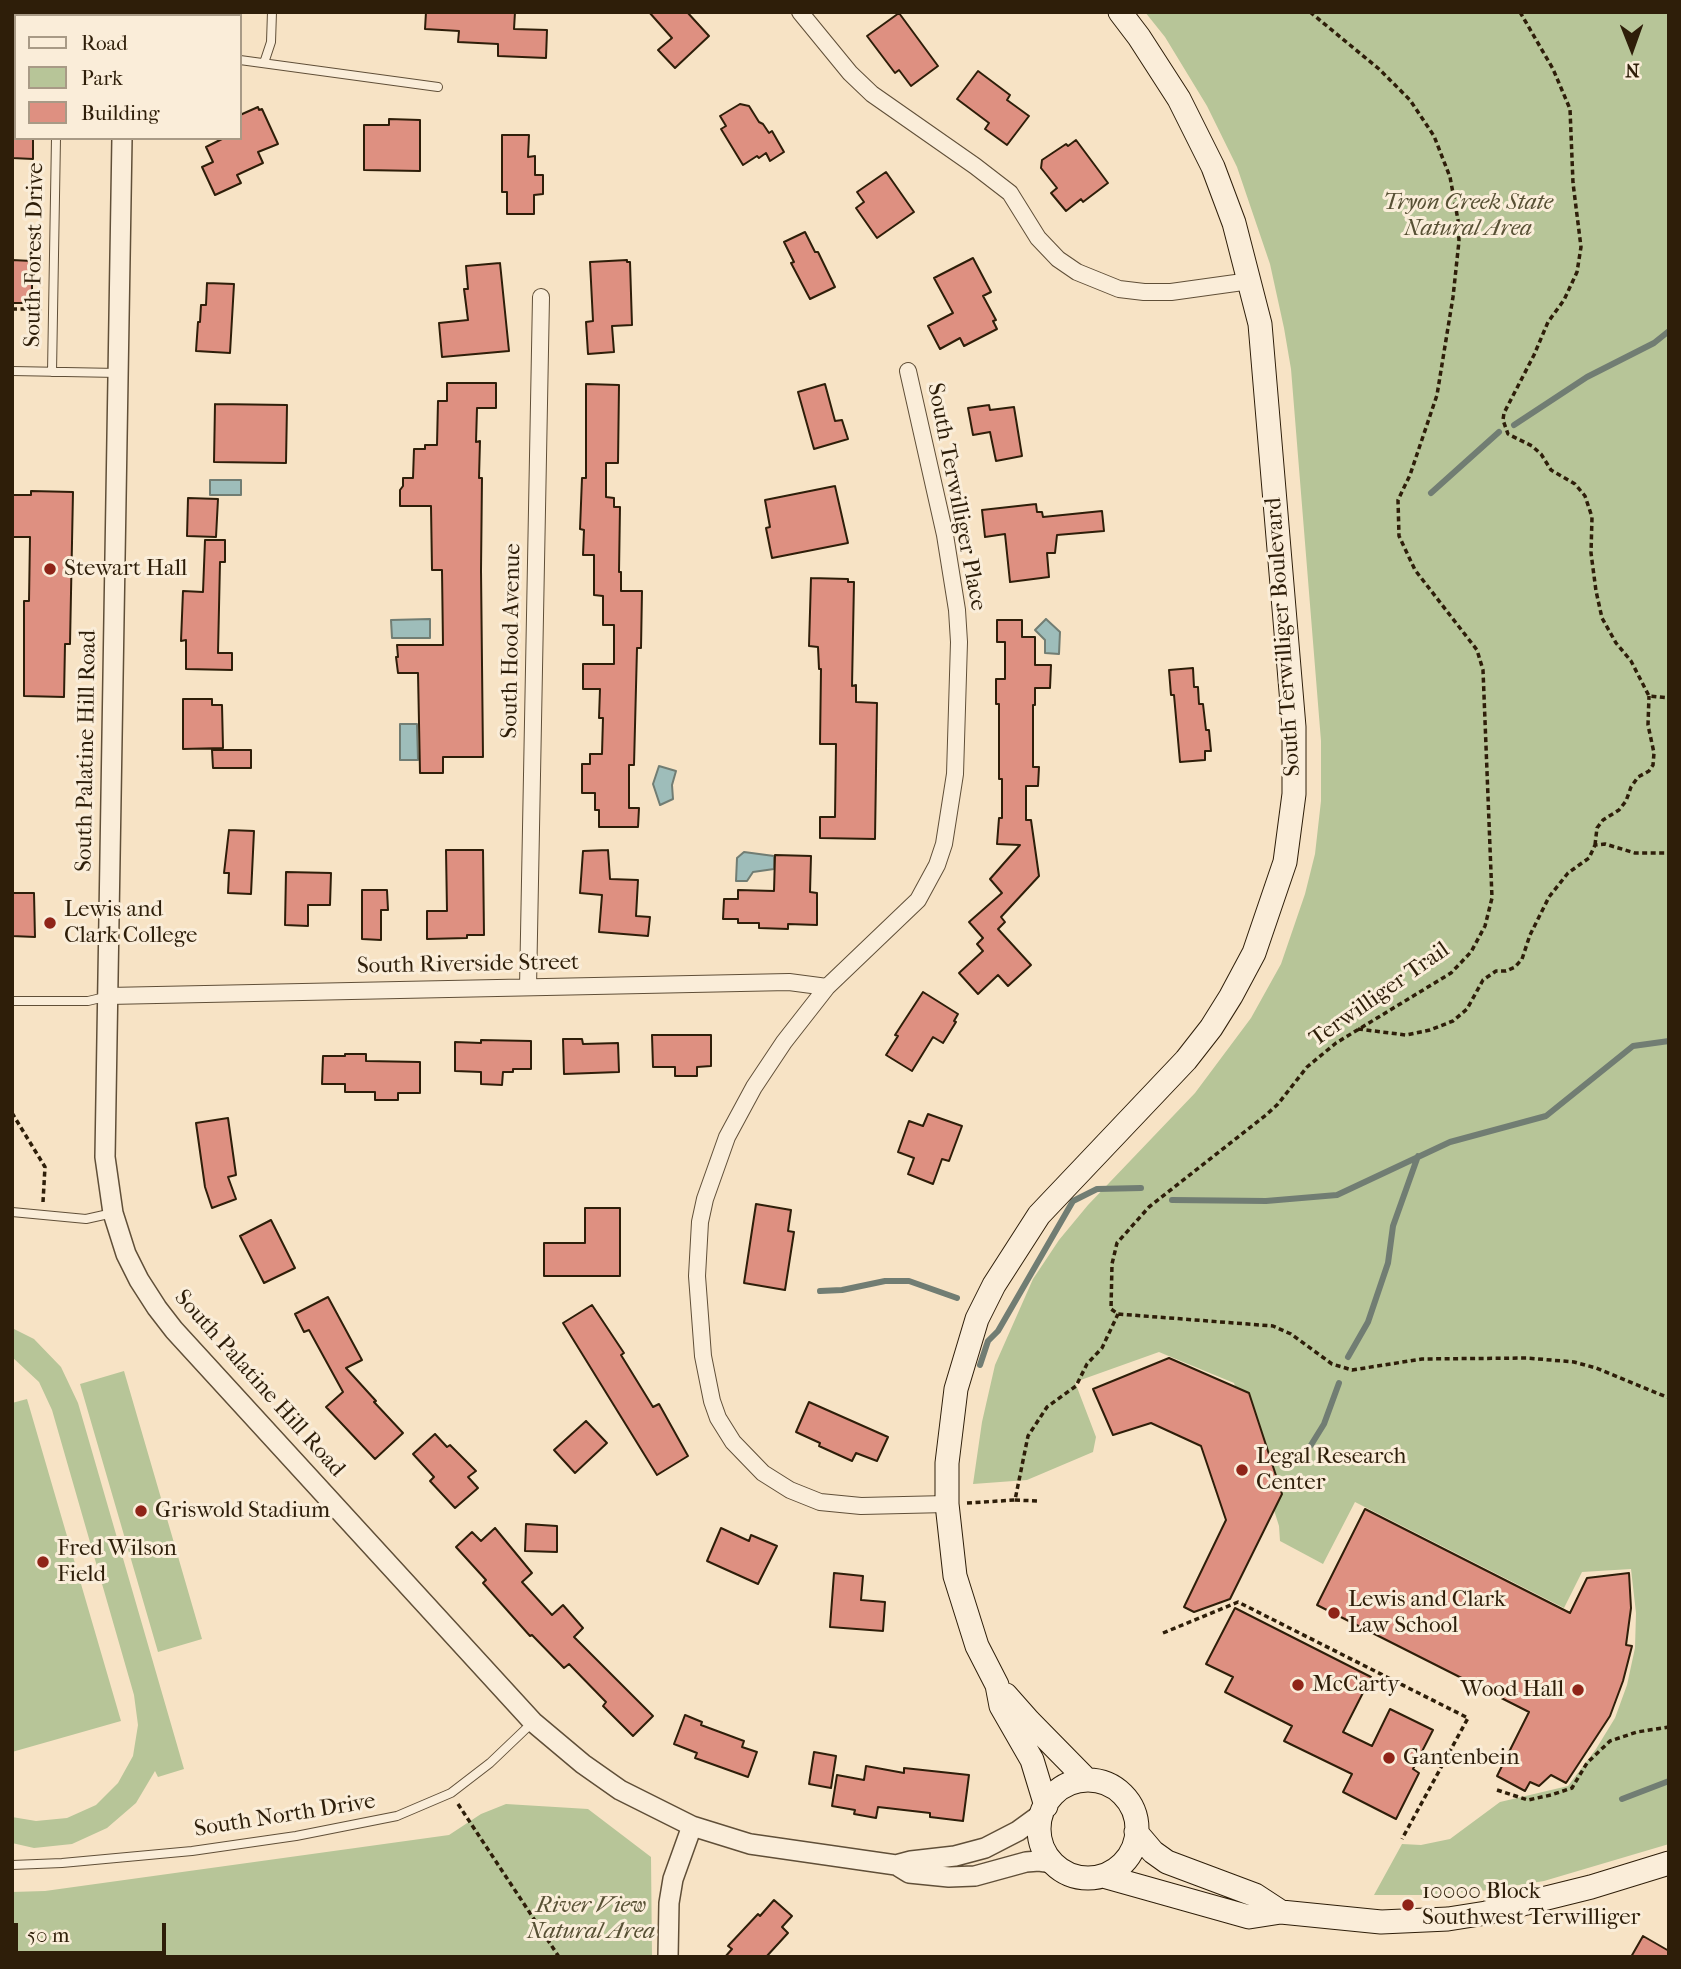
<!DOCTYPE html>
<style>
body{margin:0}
#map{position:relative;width:1681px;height:1969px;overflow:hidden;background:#f7e3c5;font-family:"IM FELL French Canon",serif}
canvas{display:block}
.frame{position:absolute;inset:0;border:14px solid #2e1e09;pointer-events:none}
.legend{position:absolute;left:14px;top:14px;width:228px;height:126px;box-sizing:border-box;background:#faedd9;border:2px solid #a89a86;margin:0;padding:9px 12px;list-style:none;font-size:21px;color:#2e1e09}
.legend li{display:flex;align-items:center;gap:14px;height:35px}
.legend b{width:35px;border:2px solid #a89a86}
.north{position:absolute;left:1597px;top:14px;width:70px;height:70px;-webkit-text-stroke:5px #faedd9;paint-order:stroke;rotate:179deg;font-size:19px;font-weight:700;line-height:28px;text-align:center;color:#2e1e09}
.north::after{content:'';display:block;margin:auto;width:24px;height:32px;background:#2e1e09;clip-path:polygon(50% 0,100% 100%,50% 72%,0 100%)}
.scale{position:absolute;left:14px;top:1923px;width:152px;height:32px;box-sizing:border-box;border:4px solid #2e1e09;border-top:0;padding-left:9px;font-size:21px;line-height:24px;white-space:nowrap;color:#2e1e09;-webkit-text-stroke:5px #faedd9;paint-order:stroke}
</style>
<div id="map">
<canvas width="1681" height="1969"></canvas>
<div class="frame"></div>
<ul class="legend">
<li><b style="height:9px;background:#faedd9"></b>Road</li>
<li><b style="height:19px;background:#b7c598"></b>Park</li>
<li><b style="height:19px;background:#de9081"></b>Building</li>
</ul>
<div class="north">N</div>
<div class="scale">50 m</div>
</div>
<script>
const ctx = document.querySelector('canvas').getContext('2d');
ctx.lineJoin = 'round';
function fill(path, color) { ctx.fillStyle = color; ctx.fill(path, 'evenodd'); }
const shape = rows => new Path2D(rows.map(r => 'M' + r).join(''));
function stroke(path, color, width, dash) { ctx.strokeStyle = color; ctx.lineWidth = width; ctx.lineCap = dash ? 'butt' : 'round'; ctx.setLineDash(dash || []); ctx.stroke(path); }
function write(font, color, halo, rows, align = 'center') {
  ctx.font = font + ' "IM FELL French Canon",serif'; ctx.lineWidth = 6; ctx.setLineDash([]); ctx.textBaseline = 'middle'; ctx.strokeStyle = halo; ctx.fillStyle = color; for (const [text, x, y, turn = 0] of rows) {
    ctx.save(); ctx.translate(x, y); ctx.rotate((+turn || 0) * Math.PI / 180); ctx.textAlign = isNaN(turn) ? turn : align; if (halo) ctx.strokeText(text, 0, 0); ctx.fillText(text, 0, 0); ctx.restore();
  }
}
fill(shape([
 [1145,12,1669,12,1669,1844,1544,1881,1481,1891,1424,1895,1374,1895,1402,1844,1421,1845,1450,1839,1500,1802,1568,1786,1596,1749,1615,1718,1627,1685,1635,1648,1636,1613,1631,1569,1582,1572,1564,1608,1355,1502,1323,1564,1280,1541,1279,1526,1234,1383,1159,1352,1075,1382,1096,1437,1093,1452,1027,1480,973,1484,982,1422,995,1365,1033,1279,1059,1240,1088,1205,1195,1093,1251,1018,1281,964,1305,894,1315,854,1321,801,1321,741,1291,369,1284,328,1270,264,1237,167,1207,106,1165,37],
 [12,1328,34,1339,61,1367,78,1403,184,1769,158,1777,155,1771,136,1803,107,1828,72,1844,34,1848,12,1843,12,1817,36,1821,67,1818,96,1805,118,1783,133,1756,138,1725,134,1695,52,1410,39,1382,12,1357],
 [124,1371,202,1639,158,1652,80,1384],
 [27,1399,121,1721,12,1752,12,1403],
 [506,1804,588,1809,651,1857,652,1957,12,1957,12,1892,45,1891,449,1835,481,1814]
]), '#b7c598');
const water = shape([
 [210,480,241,480,241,495,210,495,210,480],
 [430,619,430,638,392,638,391,620,430,619],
 [1046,619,1060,632,1059,654,1045,653,1045,640,1035,630,1046,619],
 [400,724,417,724,418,760,400,760,400,724],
 [659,766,676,771,672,785,673,799,660,805,653,784,659,766],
 [744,852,774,856,774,869,753,872,747,881,736,881,737,858,744,852]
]);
fill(water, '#9ebdba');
stroke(water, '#717d73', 2);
stroke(shape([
 [1514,425,1587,377,1654,343,1669,331],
 [1431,493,1499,432],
 [1172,1200,1266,1201,1337,1195,1450,1142,1546,1116,1633,1046,1669,1041],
 [820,1291,842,1290,885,1281,909,1281,957,1298],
 [1348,1357,1368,1322,1388,1263,1393,1226,1418,1156],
 [980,1365,988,1341,998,1331,1073,1201,1097,1189,1141,1188],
 [1311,1445,1324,1424,1339,1383],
 [1622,1799,1669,1781]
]), '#717d73', 6);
const building = shape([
 [426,12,515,12,514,29,547,30,546,58,498,56,498,44,458,42,459,31,425,29,426,12],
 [649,12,687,12,709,36,675,68,658,50,672,38,649,12],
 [899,13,938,66,911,86,899,70,895,73,867,36,899,13],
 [978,71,1010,95,1007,100,1029,116,1007,145,985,129,989,123,957,99,978,71],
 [740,104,749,106,759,122,763,124,769,133,772,131,784,152,770,161,766,153,759,158,757,156,743,165,721,129,726,126,720,116,740,104],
 [258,107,259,110,262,109,278,144,258,152,263,163,237,175,241,183,215,195,202,167,213,162,206,147,224,138,240,138,240,115,258,107],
 [389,119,420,120,420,171,364,170,364,125,389,125,389,119],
 [502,135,529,135,528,157,535,156,535,175,543,175,543,194,534,195,534,214,507,214,507,192,502,192,502,135],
 [12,138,33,138,33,159,12,158,12,138],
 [1076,140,1108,183,1083,202,1081,199,1066,211,1051,193,1057,188,1041,168,1042,160,1066,144,1068,146,1076,140],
 [886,172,914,212,877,238,856,208,864,202,857,192,886,172],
 [805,232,815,252,818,252,835,287,810,299,791,263,794,262,784,242,805,232],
 [973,258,991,292,983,296,996,320,993,321,997,329,964,346,960,338,940,349,928,326,953,313,934,278,973,258],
 [12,260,32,261,32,303,12,303,12,260],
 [627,260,627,262,630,262,632,325,612,326,614,352,588,354,586,322,593,321,590,262,627,260],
 [500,263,509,351,442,357,439,323,468,320,464,289,468,289,466,266,500,263],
 [207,283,234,284,230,353,196,351,198,322,200,322,201,305,206,305,207,283],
 [447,383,496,383,496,408,477,408,476,442,480,441,479,478,482,478,481,570,483,757,443,757,443,773,420,773,418,673,398,673,396,657,398,657,397,645,443,645,442,570,432,570,431,506,400,506,400,490,403,486,403,478,413,478,414,449,425,449,425,445,437,445,438,401,447,401,447,383],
 [586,384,619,385,618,463,606,463,606,497,614,498,614,507,620,507,619,572,621,572,621,591,642,591,641,648,637,648,634,765,629,765,629,808,639,808,638,827,599,827,599,810,595,810,595,793,582,793,582,764,590,764,590,754,602,754,603,718,599,718,600,689,583,689,583,664,614,664,614,625,603,625,603,596,594,595,594,555,583,555,584,530,580,529,582,478,586,478,586,384],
 [825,384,835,421,842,420,848,439,814,449,798,392,825,384],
 [215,404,287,405,286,463,214,462,215,404],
 [989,405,990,410,1014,407,1022,456,996,461,990,432,973,435,968,408,989,405],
 [835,486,848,543,772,558,766,528,770,527,765,500,835,486],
 [31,491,73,492,70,644,65,644,64,697,24,696,24,601,29,601,30,537,12,537,12,495,31,495,31,491],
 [188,498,218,499,216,537,187,536,188,498],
 [1036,504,1037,512,1042,512,1043,517,1102,511,1104,531,1057,535,1055,553,1047,553,1049,577,1010,582,1005,534,985,537,982,510,1036,504],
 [205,540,225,540,225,562,220,562,218,653,232,653,232,670,186,669,186,640,181,641,183,591,203,592,205,540],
 [811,578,848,579,848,582,854,582,852,686,856,685,856,702,877,703,875,839,820,838,820,817,835,817,836,744,820,744,821,669,819,669,818,647,809,646,811,578],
 [997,620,1022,620,1022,637,1035,637,1035,665,1051,665,1050,688,1035,688,1035,705,1033,705,1033,767,1039,767,1038,786,1026,786,1026,820,1031,820,1039,876,1001,917,1005,922,998,929,1031,965,1008,986,998,975,978,994,959,973,983,951,977,944,983,938,969,922,1002,893,990,879,1020,845,997,844,999,818,1002,818,1002,779,999,779,999,704,996,704,996,679,1005,679,1005,642,997,642,997,620],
 [1193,668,1194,687,1198,687,1199,704,1203,704,1206,730,1209,730,1211,751,1205,751,1205,760,1180,762,1174,695,1171,695,1169,670,1193,668],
 [183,699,212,699,212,705,222,705,223,748,183,749,183,699],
 [212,750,251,750,251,768,213,768,212,750],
 [229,830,254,831,251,894,228,893,229,873,224,873,229,830],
 [446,850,483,850,484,935,467,935,467,938,427,939,427,911,447,911,446,850],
 [608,850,610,879,638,880,636,916,650,917,648,936,599,932,602,895,580,893,583,851,608,850],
 [775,855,811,856,810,892,817,893,817,925,788,924,788,929,759,928,759,923,738,923,738,919,723,919,724,899,738,899,738,890,774,891,775,855],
 [286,872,331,873,330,905,308,905,308,926,285,925,286,872],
 [362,890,387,890,388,910,381,910,381,940,362,939,362,890],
 [12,893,34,893,35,937,12,936,12,893],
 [923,992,958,1014,954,1021,956,1022,943,1043,933,1037,912,1071,886,1055,898,1036,895,1035,923,992],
 [652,1035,711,1035,711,1066,697,1067,697,1076,675,1076,675,1067,653,1067,652,1035],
 [563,1039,582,1039,583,1044,618,1043,619,1072,564,1074,563,1039],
 [481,1040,531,1041,531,1069,513,1069,513,1072,503,1072,502,1085,481,1084,481,1072,455,1071,455,1042,481,1043,481,1040],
 [345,1054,366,1054,366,1061,420,1062,420,1093,398,1093,398,1100,375,1100,375,1092,345,1092,345,1084,322,1084,323,1056,345,1056,345,1054],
 [928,1114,962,1126,949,1161,942,1159,933,1184,908,1174,914,1158,898,1152,909,1121,923,1126,928,1114],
 [228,1118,236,1175,228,1177,236,1199,212,1208,205,1187,196,1123,228,1118],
 [756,1204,791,1210,788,1231,794,1232,785,1290,744,1283,756,1204],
 [585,1208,620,1208,620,1276,544,1276,544,1243,585,1243,585,1208],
 [271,1220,295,1268,264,1283,240,1236,271,1220],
 [328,1297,362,1360,346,1368,376,1401,374,1402,403,1433,375,1459,326,1407,343,1392,309,1330,304,1332,295,1314,328,1297],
 [592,1305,624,1353,621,1355,653,1407,659,1404,688,1456,657,1475,563,1323,592,1305],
 [1169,1358,1249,1393,1282,1494,1230,1599,1194,1612,1184,1607,1226,1520,1201,1446,1151,1423,1113,1435,1093,1389,1169,1358],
 [809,1402,888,1437,877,1461,856,1453,852,1461,819,1446,820,1443,796,1432,809,1402],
 [586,1421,607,1443,575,1473,554,1450,586,1421],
 [435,1434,447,1447,450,1445,476,1471,468,1477,478,1488,455,1508,430,1481,434,1477,413,1454,435,1434],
 [1365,1509,1570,1613,1587,1578,1629,1573,1631,1608,1626,1645,1632,1646,1623,1681,1610,1716,1566,1783,1551,1775,1539,1786,1530,1782,1525,1791,1497,1776,1529,1712,1317,1605,1365,1509],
 [526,1524,557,1526,557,1552,525,1551,526,1524],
 [495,1528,532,1573,522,1582,552,1615,563,1605,583,1628,574,1637,653,1716,633,1736,603,1706,606,1702,569,1664,564,1668,532,1635,530,1636,483,1583,486,1580,456,1547,472,1532,481,1541,495,1528],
 [721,1528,749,1541,751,1535,777,1546,758,1584,707,1561,721,1528],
 [834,1573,863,1576,861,1600,885,1602,883,1631,830,1627,834,1573],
 [1235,1608,1371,1677,1343,1732,1372,1746,1390,1709,1433,1730,1413,1769,1419,1773,1396,1819,1343,1792,1352,1774,1284,1741,1292,1726,1225,1692,1233,1677,1206,1664,1235,1608],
 [685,1715,702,1722,701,1725,744,1741,742,1747,757,1752,748,1777,695,1758,697,1753,674,1744,685,1715],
 [814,1752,836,1756,831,1788,809,1784,814,1752],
 [866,1766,904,1773,904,1768,969,1775,963,1821,930,1817,930,1813,878,1807,876,1818,854,1814,855,1810,832,1806,837,1775,864,1780,866,1766],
 [774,1900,792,1916,782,1927,788,1933,766,1957,725,1957,732,1949,728,1946,758,1914,760,1916,774,1900],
 [1643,1936,1669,1951,1669,1957,1631,1957,1643,1936]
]);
fill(building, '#de9081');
stroke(building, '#2e1e09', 2);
const service = shape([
 [57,16,58,12],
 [240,60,438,87],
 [264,63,271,42,272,12],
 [12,371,118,373],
 [52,372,56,138],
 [12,1001,88,1001,105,997],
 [12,1212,86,1219,113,1213],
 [12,1865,62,1863,192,1851,296,1836,397,1816,451,1793,490,1763,533,1722]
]);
const minor = shape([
 [800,12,850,73,872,94,975,166,1010,193,1038,238,1058,259,1077,272,1119,289,1144,292,1171,292,1250,281],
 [908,371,945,535,957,610,959,642,955,774,944,844,937,865,918,900,827,987,784,1042,754,1087,727,1137,705,1199,700,1222,697,1276,703,1356,712,1401,718,1418,733,1442,763,1473,790,1490,820,1502,861,1506,947,1504],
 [528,987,541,297],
 [108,996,789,982,827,987]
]);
const tertiary = shape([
 [126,12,126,16],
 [122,138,105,1157,113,1213,126,1254,139,1280,157,1308,174,1330,533,1722,583,1764,620,1790,692,1826,750,1844,896,1865,909,1873,949,1877,975,1876,1026,1862,1039,1861,1053,1863],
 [896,1865,911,1861,955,1856,985,1848,1018,1831,1040,1815],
 [668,1957,669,1903,673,1879,692,1826]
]);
const secondary = shape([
 [1006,1695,1029,1721,1086,1779],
 '1039 1829a49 49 0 1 1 98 0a49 49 0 1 1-98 0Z',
 [1046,1806,1032,1760,1001,1706,997,1685,977,1646,955,1576,947,1504,947,1463,956,1389,977,1319,994,1285,1039,1215,1186,1060,1211,1028,1231,996,1254,953,1285,862,1294,794,1294,727,1260,324,1234,223,1213,167,1179,99,1139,37,1120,12],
 [1136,1832,1153,1852,1167,1862,1255,1895,1281,1912],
 [1103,1876,1249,1917,1281,1912,1381,1922,1448,1919,1486,1913,1591,1887,1669,1863]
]);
stroke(service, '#604f38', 10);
stroke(minor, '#604f38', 18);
stroke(tertiary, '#604f38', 22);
stroke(secondary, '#2e1e09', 25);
stroke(shape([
 [1310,12,1379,69,1410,100,1434,136,1450,177,1458,220,1459,241,1453,297,1437,395,1410,475,1398,500,1399,536,1415,570,1477,650,1483,670,1492,898,1485,926,1471,952,1451,973,1336,1043,1307,1067,1278,1104,1266,1115,1149,1207,1117,1243,1112,1264,1111,1309,1118,1314,1273,1326,1291,1334,1332,1364,1352,1370,1422,1359,1527,1358,1574,1362,1596,1368,1669,1398],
 [1520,12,1553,69,1570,109,1573,183,1581,247,1577,272,1564,300,1548,322,1534,355,1504,413,1503,420,1508,434,1532,446,1541,454,1551,470,1575,484,1585,496,1592,517,1591,553,1596,591,1602,618,1616,643,1631,661,1649,696,1669,698],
 [12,79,16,80],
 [12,309,42,309],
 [1595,845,1597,828,1603,820,1619,810,1626,801,1631,787,1638,777,1649,771,1653,765,1654,753,1648,725,1649,696],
 [1358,1029,1406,1035,1430,1030,1453,1021,1467,1009,1483,980,1496,971,1506,971,1515,967,1522,959,1530,935,1549,897,1568,873,1589,858,1595,845,1605,844,1635,853,1669,853],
 [12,1113,45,1167,43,1202],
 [1015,1500,1037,1501],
 [967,1503,1015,1500,1028,1436,1047,1407,1076,1386,1087,1364,1102,1348,1118,1314],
 [1163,1633,1238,1602,1468,1718,1402,1839],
 [1497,1790,1528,1800,1551,1795,1572,1788,1587,1763,1610,1741,1637,1732,1669,1727],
 [458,1804,559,1957]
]), '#2e1e09', 3.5, [5, 3.5]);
stroke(service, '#faedd9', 8);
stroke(minor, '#faedd9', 16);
stroke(tertiary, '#faedd9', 19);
stroke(secondary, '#faedd9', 23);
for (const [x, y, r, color] of [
 [50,569,7,"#8f2418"],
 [50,923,7,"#8f2418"],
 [1242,1470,7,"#8f2418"],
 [141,1511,7,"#8f2418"],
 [43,1562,7,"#8f2418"],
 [1334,1613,7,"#8f2418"],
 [1298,1685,7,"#8f2418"],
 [1578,1690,7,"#8f2418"],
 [1389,1758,7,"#8f2418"],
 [1408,1905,7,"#8f2418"]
]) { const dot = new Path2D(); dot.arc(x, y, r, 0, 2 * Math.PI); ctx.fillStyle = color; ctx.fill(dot); stroke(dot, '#faedd9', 2.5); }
write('italic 23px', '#575034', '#faedd9', [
 ["Tryon Creek State",1468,203],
 ["Natural Area",1468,229],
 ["River View",591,1906],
 ["Natural Area",591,1932]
]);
write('23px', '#2e1e09', '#faedd9', [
 ["South Forest Drive",35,255,-89],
 ["South Terwilliger Place",956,497,79],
 ["South Terwilliger Boulevard",1284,637,-94],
 ["South Hood Avenue",512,641,-89],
 ["South Palatine Hill Road",87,751,-89],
 ["South Riverside Street",468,965,-1],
 ["Terwilliger Trail",1380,995,-35],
 ["South Palatine Hill Road",259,1384,48],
 ["South North Drive",285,1816,-9]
]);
write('23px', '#2e1e09', '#faedd9', [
 ["Stewart Hall",64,569],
 ["Lewis and",64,910],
 ["Clark College",64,936],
 ["Legal Research",1256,1457],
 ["Center",1256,1483],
 ["Griswold Stadium",155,1511],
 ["Fred Wilson",57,1549],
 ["Field",57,1575],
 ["Lewis and Clark",1348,1600],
 ["Law School",1348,1626],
 ["McCarty",1312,1685],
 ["Wood Hall",1564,1690,"right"],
 ["Gantenbein",1403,1758],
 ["10000 Block",1422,1892],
 ["Southwest Terwilliger",1422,1918]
], 'left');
</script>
